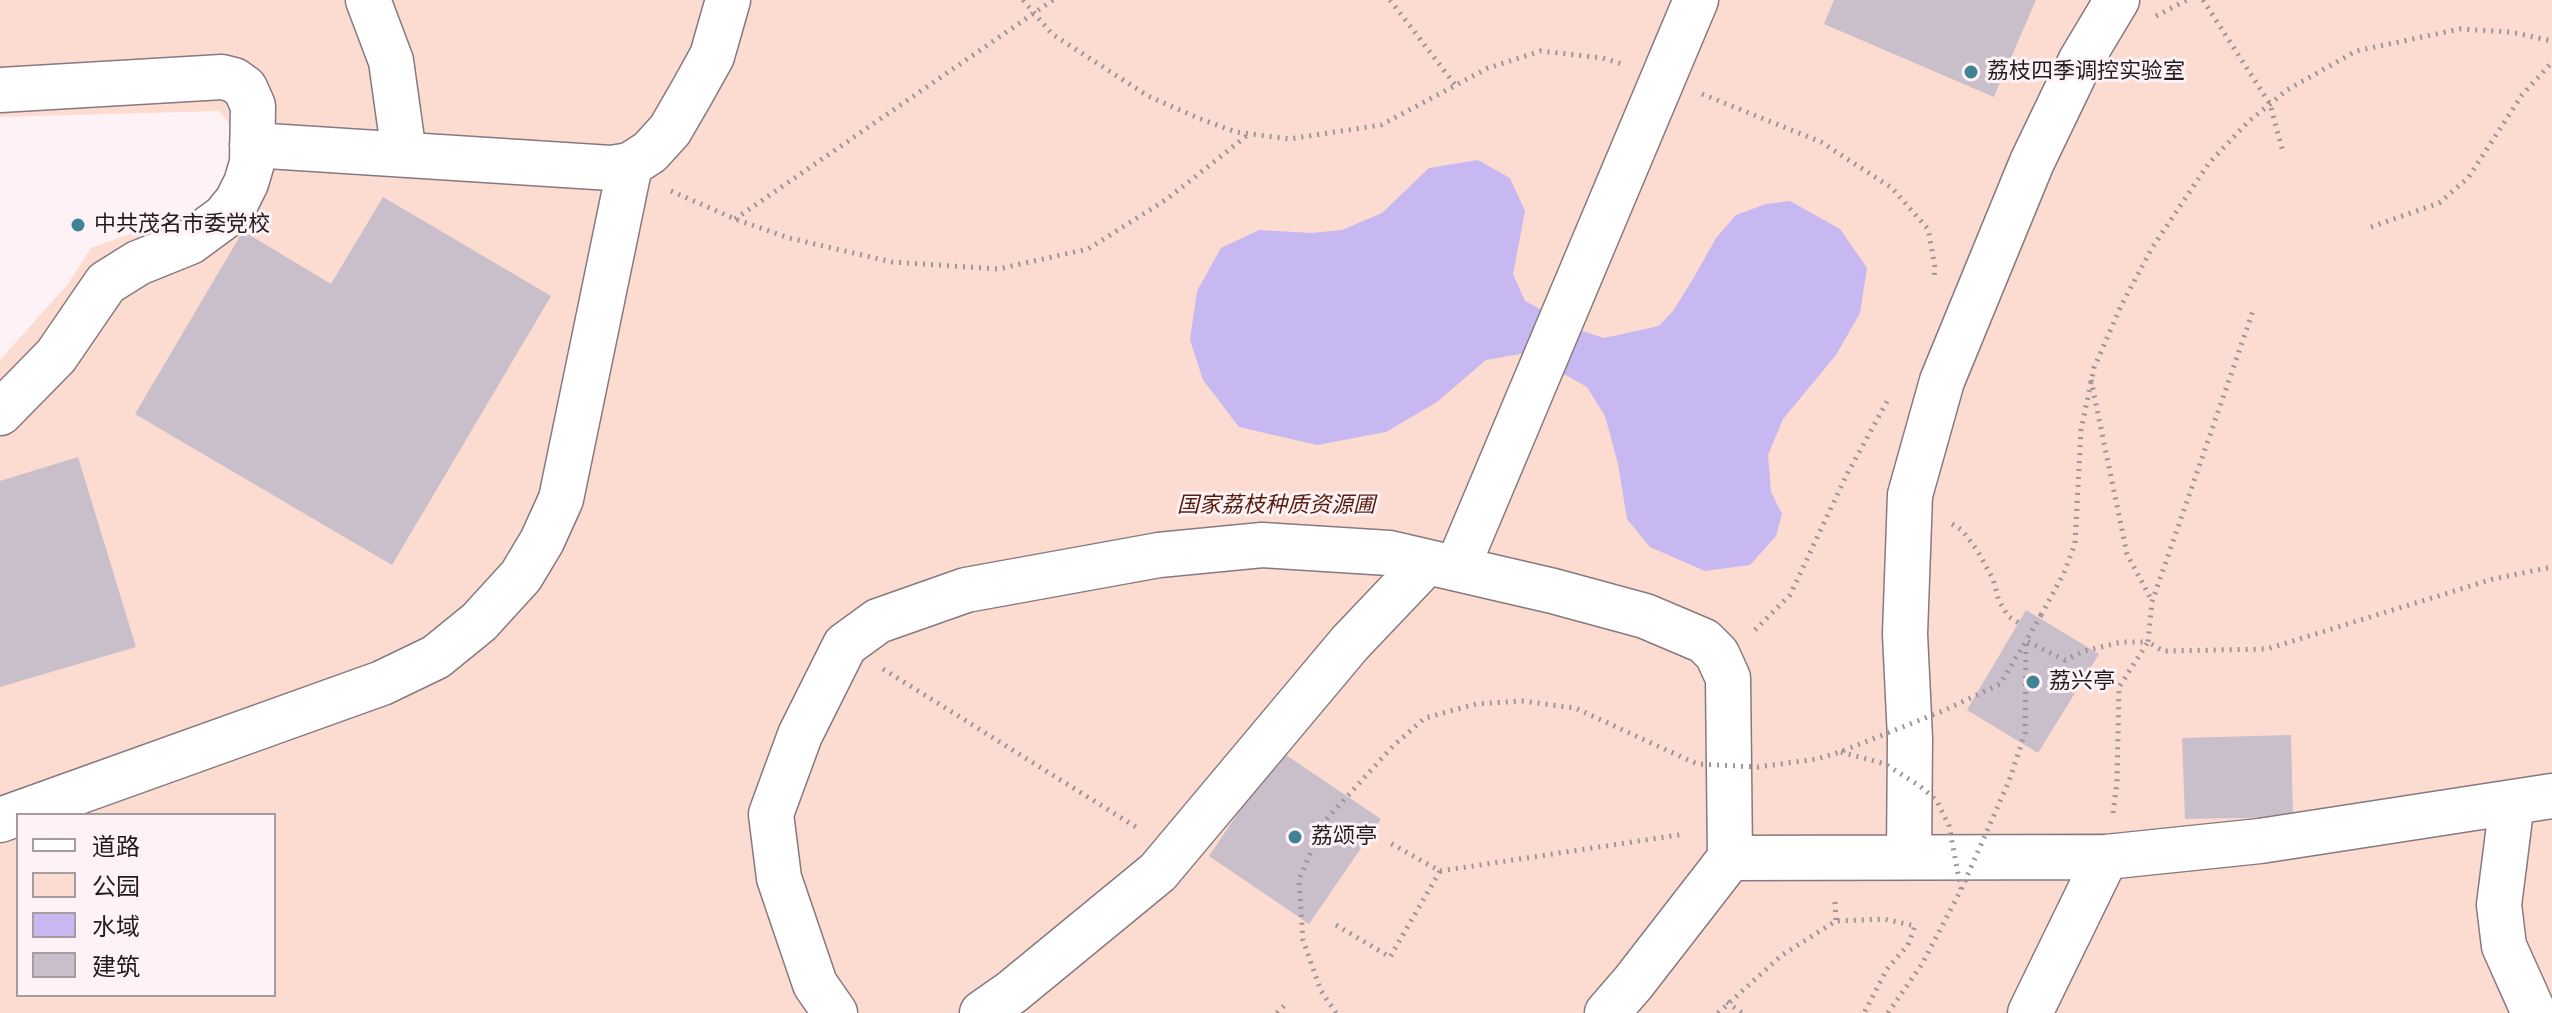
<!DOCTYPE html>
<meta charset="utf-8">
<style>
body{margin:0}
#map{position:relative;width:2552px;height:1013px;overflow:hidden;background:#fef2f7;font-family:"Source Serif 4","Noto Sans SC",serif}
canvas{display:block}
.legend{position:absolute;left:16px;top:813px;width:260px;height:184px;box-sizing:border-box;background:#fef2f7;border:2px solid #a69ca0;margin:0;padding:10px 14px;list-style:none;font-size:24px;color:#211c1e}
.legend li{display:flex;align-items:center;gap:16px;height:40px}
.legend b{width:40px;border:2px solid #a69ca0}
</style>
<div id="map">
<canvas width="2552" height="1013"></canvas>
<ul class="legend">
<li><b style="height:10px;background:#fff"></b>道路</li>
<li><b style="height:22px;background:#fcdbd1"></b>公园</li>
<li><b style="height:22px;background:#c7b8f1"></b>水域</li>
<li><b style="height:22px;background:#c9bfca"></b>建筑</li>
</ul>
</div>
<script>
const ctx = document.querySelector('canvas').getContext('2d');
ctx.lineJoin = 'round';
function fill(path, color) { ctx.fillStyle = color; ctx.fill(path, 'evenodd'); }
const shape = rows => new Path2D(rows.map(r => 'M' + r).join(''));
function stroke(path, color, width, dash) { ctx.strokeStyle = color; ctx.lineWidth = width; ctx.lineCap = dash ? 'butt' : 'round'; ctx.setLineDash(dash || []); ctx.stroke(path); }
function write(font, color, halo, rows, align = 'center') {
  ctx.font = font + ' "Source Serif 4","Noto Sans SC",serif'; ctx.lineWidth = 6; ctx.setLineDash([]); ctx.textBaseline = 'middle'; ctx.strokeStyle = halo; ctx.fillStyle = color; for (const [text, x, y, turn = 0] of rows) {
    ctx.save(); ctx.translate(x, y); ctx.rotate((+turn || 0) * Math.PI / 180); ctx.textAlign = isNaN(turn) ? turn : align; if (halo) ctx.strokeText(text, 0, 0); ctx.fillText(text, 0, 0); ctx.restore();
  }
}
fill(shape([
 [0,0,2552,0,2552,1013,0,1013,0,360,68,284,91,248,222,201,244,142,219,111,0,117],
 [18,815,274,815,274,995,18,995]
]), '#fcdbd1');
fill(shape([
 [1478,160,1510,178,1525,211,1513,274,1525,301,1579,330,1604,338,1659,326,1673,311,1693,279,1716,238,1736,215,1766,204,1790,201,1840,229,1867,268,1860,313,1836,355,1783,419,1768,455,1771,492,1782,514,1776,536,1750,565,1705,571,1650,547,1627,519,1618,464,1605,416,1587,387,1526,353,1486,360,1437,402,1386,432,1317,445,1239,427,1203,380,1190,340,1197,291,1221,248,1259,230,1311,233,1342,230,1382,213,1429,168]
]), '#c7b8f1');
fill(shape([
 [1834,0,2036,0,1994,97,1824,24],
 [383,197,551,296,392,565,135,414,243,231,331,284],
 [78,457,136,647,0,687,0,481],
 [2026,610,2099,654,2038,753,1967,710],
 [2291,735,2293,817,2185,819,2182,738],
 [1280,751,1381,819,1309,924,1209,856]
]), '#c9bfca');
const minor = shape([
 [368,0,391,61,404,154],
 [0,90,222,77,234,80,245,88,253,106,252,163,246,183,237,201,224,217,190,242,138,263,106,283,56,356,0,413],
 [252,145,611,168,630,165,650,152,670,130,692,92,712,56,728,0],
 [1457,568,1696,0],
 [2512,802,2499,905,2504,946,2534,1013],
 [0,820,382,683,436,657,479,622,521,576,542,541,561,499,630,165],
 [1909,857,1910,738,1905,634,1910,495,1942,381,2032,162,2081,60,2117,0],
 [1730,858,2106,857,2260,841,2552,796],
 [835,1013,815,984,779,878,771,814,800,735,845,645,878,621,966,590,1159,555,1262,545,1389,553,1553,591,1645,616,1704,641,1717,654,1728,678,1730,858,1633,983,1607,1013],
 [982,1013,1012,992,1158,872,1350,643,1427,562],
 [2030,1013,2106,857]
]);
stroke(minor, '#86797f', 47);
stroke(shape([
 [1023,0,1052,34,1148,96,1198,118,1236,132,1289,139,1381,125,1488,68,1541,51,1603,58,1622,64],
 [1390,0,1456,86],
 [2203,0,2270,104,2283,152],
 [2156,16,2187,0],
 [1702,94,1821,142,1892,188,1928,229,1935,267,1934,279],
 [671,191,735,219,789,238,892,262,998,269,1088,249,1167,199,1249,134],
 [735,219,1053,0],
 [2371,227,2439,203,2468,178,2522,95,2552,62],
 [2091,380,2127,554,2152,601],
 [1952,524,1962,530,1977,550,1993,579,1999,601,2008,616,2019,623],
 [2041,615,2026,641,2065,660,2084,651,2122,642,2148,642,2152,602,2254,308],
 [1755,630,1790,595,1847,474,1889,398],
 [883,669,1139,829],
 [2113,813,2117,783,2119,687,2148,642,2163,651,2267,649,2493,579,2552,567],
 [1440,871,1685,834],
 [1835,902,1836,921],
 [1336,925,1390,957,1440,871,1390,843],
 [1727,1002,1742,1013],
 [1277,1013,1284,1006],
 [1718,1013,1782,955,1836,921,1884,919,1915,926,1908,945,1887,969,1864,1013]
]), '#9d9497', 5, [2, 6]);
stroke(minor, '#fff', 44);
stroke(shape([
 [2041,615,2064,573,2075,544,2081,430,2094,368,2121,306,2152,248,2209,163,2248,122,2287,90,2356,51,2460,29,2511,32,2552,41],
 [1841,752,1885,764,1920,786,1937,801,1949,826,1961,889],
 [1336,1013,1321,991,1303,940,1299,880,1323,823,1393,746,1425,718,1476,704,1522,701,1575,708,1697,764,1758,767,1817,759,1840,752,1945,710,2000,684,2026,641],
 [1888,1013,1922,964,1961,890,2009,781,2025,733,2026,642]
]), '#9d9497', 5, [2, 6]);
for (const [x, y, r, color] of [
 [1971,72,8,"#428295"],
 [78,225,8,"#428295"],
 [2033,682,8,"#428295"],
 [1295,837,8,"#428295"]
]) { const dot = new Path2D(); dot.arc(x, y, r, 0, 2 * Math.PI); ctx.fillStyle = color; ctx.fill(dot); stroke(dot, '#fef2f7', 3); }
write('22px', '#211c1e', '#fef2f7', [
 ["荔枝四季调控实验室",1987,72],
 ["中共茂名市委党校",94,225],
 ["荔兴亭",2049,682],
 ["荔颂亭",1311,837]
], 'left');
write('italic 22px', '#551d09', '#fef2f7', [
 ["国家荔枝种质资源圃",1276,506]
]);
</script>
